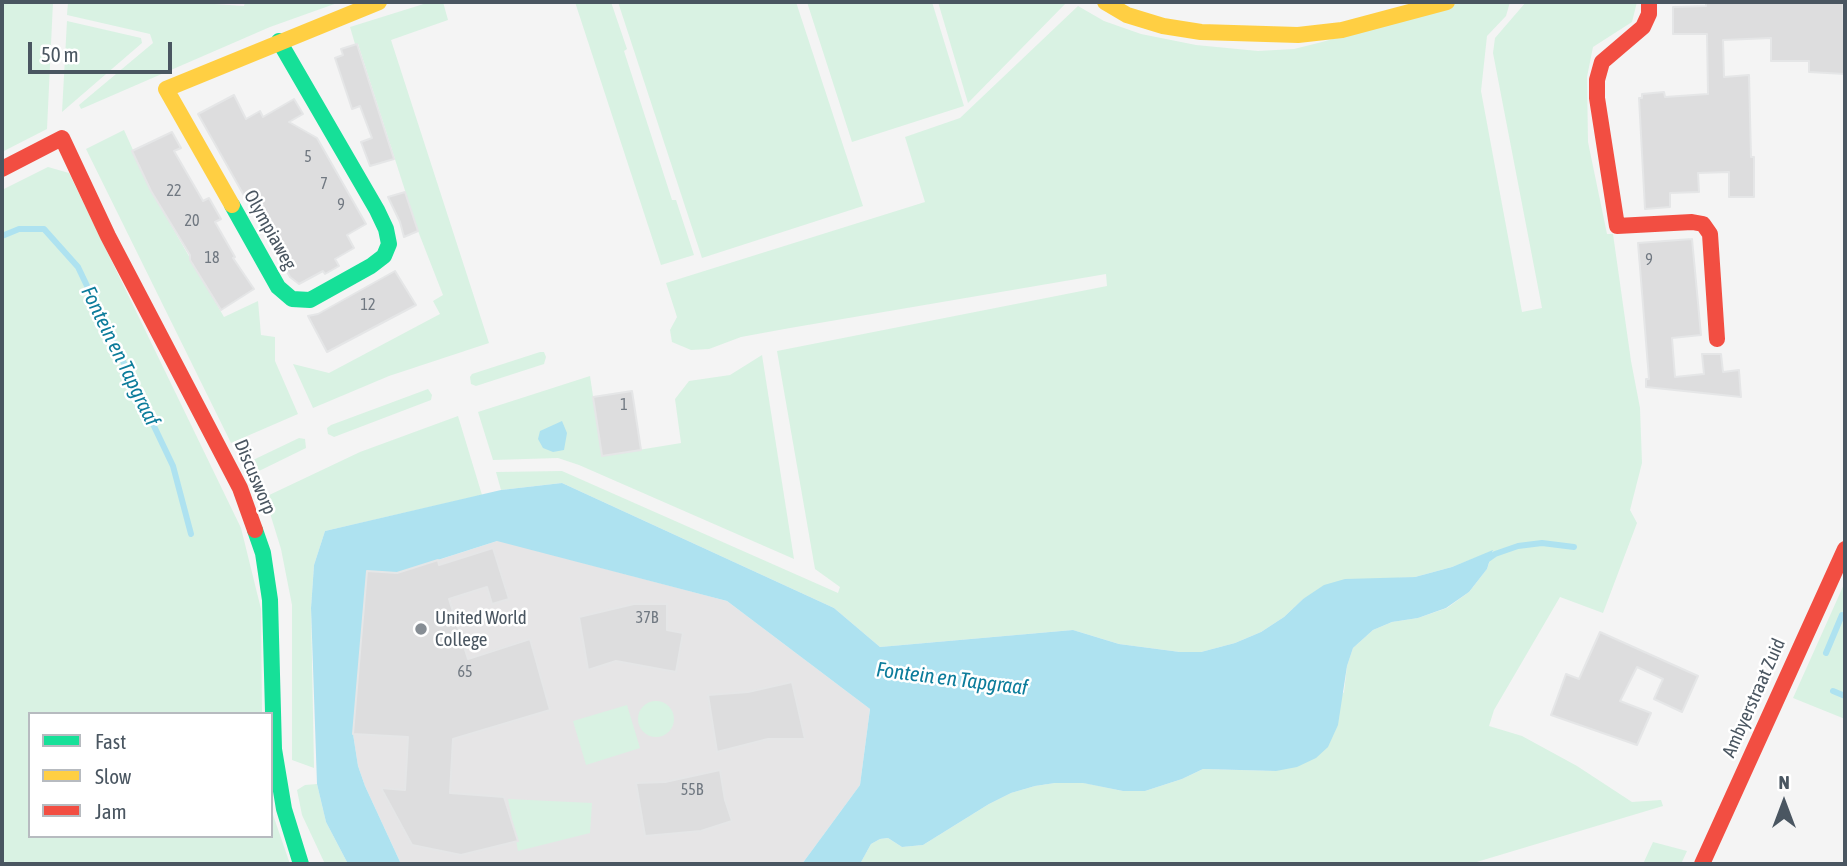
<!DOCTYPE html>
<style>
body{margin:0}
#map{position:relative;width:1847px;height:866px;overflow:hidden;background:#f4f4f4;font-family:"Asap Condensed",sans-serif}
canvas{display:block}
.frame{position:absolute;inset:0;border:4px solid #4a5661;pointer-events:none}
.legend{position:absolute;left:28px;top:712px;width:245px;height:126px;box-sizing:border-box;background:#fff;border:2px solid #b7bbc0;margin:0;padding:9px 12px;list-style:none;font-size:21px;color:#4a5661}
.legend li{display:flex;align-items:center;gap:14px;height:35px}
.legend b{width:35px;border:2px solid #b7bbc0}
.north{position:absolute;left:1749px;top:768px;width:70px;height:70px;-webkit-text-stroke:5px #fff;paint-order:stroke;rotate:0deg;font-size:19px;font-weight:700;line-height:28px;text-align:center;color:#4a5661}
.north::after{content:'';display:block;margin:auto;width:24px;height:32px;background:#4a5661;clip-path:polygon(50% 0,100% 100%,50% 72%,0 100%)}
.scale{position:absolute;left:28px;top:42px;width:144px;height:32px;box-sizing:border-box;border:4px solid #4a5661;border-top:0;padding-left:9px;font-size:21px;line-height:24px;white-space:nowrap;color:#4a5661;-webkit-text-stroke:5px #fff;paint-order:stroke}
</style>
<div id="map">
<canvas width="1847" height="866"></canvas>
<div class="frame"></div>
<ul class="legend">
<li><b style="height:9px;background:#16e098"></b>Fast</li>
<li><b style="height:9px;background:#ffcf43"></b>Slow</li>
<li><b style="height:9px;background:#f24e42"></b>Jam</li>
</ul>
<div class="north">N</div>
<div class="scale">50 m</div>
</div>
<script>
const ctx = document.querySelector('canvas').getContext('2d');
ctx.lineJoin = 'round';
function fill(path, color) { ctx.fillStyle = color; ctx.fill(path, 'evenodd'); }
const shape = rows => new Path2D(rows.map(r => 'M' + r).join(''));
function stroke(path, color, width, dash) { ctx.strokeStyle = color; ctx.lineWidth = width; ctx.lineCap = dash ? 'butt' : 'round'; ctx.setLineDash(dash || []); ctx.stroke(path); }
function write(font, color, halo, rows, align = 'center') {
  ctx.font = font + ' "Asap Condensed",sans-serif'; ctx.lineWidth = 5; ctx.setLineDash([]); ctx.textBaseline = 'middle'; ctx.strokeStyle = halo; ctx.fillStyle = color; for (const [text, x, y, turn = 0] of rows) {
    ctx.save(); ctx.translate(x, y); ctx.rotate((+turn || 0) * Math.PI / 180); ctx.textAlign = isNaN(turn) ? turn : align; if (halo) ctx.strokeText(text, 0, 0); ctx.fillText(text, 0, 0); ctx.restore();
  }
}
fill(shape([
 [482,495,519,546,727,601,870,709,860,785,802,864,401,864,365,786,358,766,353,734,453,739,529,639,468,659,438,560,497,541]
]), '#e6e5e6');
fill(shape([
 [2,2,53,2,47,129,2,152],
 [68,2,185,2,244,6,245,2,340,2,270,27,81,109,79,105,153,43,150,34,67,15],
 [430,2,443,2,448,20,391,40,489,343,389,376,313,408,293,364,329,373,440,314,433,301,443,295,418,231,358,44,355,44,350,27],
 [575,2,611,2,627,49,624,51,672,200,676,200,694,255,661,265],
 [618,2,796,2,863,206,702,258],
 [807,2,932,2,964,106,852,142],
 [938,2,1067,2,968,103],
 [1463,2,1510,2,1506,16,1487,36,1481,91,1522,312,1542,308,1493,53,1495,38,1526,2,1637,2,1632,22,1593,47,1587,77,1588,142,1607,234,1613,234,1631,361,1640,408,1642,463,1630,510,1637,523,1603,613,1560,597,1494,710,1489,726,1522,736,1577,766,1632,802,1661,800,1663,806,1470,864,860,864,871,844,880,839,888,838,902,847,923,845,989,804,1011,793,1035,786,1055,783,1084,783,1123,791,1145,791,1182,779,1203,769,1276,771,1344,692,1347,666,1353,648,1373,630,1392,622,1418,618,1447,608,1469,592,1487,569,1493,551,1452,567,1415,577,1381,579,1303,599,1284,617,1261,632,1235,643,1201,652,1180,652,1119,644,1073,630,880,647,834,608,562,483,501,490,496,472,562,471,838,593,840,587,815,569,777,351,1107,286,1106,274,790,328,741,337,709,349,691,350,672,342,670,330,677,317,666,283,925,202,905,137,960,118,1078,6,1104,21,1141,34,1196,45,1258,51,1294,49,1322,42],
 [67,21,141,38,142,43,62,112],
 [124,130,152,192,224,317,258,301,261,335,275,337,275,361,298,414,231,443,86,149],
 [48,167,69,173,241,528,261,609,262,714,30,714,30,836,271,836,271,809,290,864,2,864,2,190],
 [540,352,544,352,546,357,544,364,476,386,471,384,470,377,472,374],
 [762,355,794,559,579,465,558,458,493,460,478,412,590,376,602,456,681,443,675,399,689,381,730,375],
 [428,389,432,395,431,400,334,437,328,434,327,428,331,425],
 [458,416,482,495,325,531,314,565,311,608,314,768,292,760,292,605,281,549,265,497,360,452],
 [299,438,305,439,306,448,259,471,253,469,251,465,253,460],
 [1845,582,1845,719,1793,698],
 '638 719a18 18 0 1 1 36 0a18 18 0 1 1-36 0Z',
 [627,705,640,748,586,765,573,721],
 [317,784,326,822,348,864,325,864,302,815,297,790,305,785],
 [508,799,592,803,590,833,518,851],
 [1653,842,1687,851,1681,864,1643,864]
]), '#d9f2e3');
fill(shape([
 [562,421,567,433,564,450,553,452,543,448,538,439,540,431],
 [562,483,834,608,880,647,1073,630,1119,644,1180,652,1201,652,1235,643,1261,632,1284,617,1303,599,1324,585,1345,579,1415,577,1452,567,1493,550,1487,569,1469,592,1446,608,1418,618,1392,622,1373,630,1353,648,1347,666,1338,725,1328,747,1316,758,1297,767,1276,771,1203,769,1182,779,1145,791,1123,791,1083,783,1055,783,1035,786,1011,793,989,804,923,845,902,847,888,838,880,839,871,844,860,864,802,864,860,785,870,709,727,601,497,541,397,573,367,571,353,734,358,766,365,786,401,864,348,864,326,822,317,784,311,608,314,565,325,531,501,490]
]), '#aee2f0');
stroke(shape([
 [2,236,19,229,44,229,78,267,173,466,191,534],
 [1485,561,1495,554,1518,546,1542,543,1574,547],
 [1826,653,1842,615],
 [1833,691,1845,696]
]), '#aee2f0', 6);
const building = shape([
 [1706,2,1843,2,1845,74,1809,72,1809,61,1771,61,1771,38,1723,40,1724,77,1749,75,1751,157,1754,157,1754,197,1729,197,1729,172,1698,173,1699,192,1670,193,1670,207,1645,209,1639,98,1642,98,1642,94,1664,92,1665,97,1708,94,1707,34,1673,34,1673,7,1706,6,1706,2],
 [357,44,394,159,370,166,361,142,372,138,360,106,352,109,335,58,343,55,341,49,357,44],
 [234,95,246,119,260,111,263,117,294,99,303,114,289,122,317,138,366,224,347,235,354,248,335,259,339,266,325,274,323,271,299,284,290,277,198,114,234,95],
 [172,132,181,148,174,151,203,201,209,198,221,219,215,222,235,257,233,258,254,289,221,310,190,260,190,255,151,191,132,151,172,132],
 [405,192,418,231,404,237,400,222,388,197,405,192],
 [1692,239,1701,335,1672,338,1675,377,1704,374,1702,354,1721,354,1723,372,1739,370,1741,397,1646,387,1646,379,1649,379,1638,243,1692,239],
 [395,271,416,305,327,352,308,316,318,314,395,271],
 [632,391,641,450,602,456,593,397,632,391],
 [493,548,509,599,492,604,487,587,449,599,468,659,530,639,550,710,453,739,450,793,504,797,518,841,461,855,412,845,381,788,405,790,408,737,353,734,367,571,397,573,438,560,439,565,493,548],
 [634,604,667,604,667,630,683,633,676,672,616,661,588,670,579,617,634,604],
 [1600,632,1698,676,1682,712,1654,699,1663,679,1637,667,1620,701,1651,713,1637,745,1551,715,1566,674,1579,679,1600,632],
 [792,682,805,739,768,739,717,752,708,695,748,692,792,682],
 [720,770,725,800,732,821,701,831,645,836,636,783,665,782,720,770]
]);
fill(building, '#ddddde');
stroke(building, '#e5e6e7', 2);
stroke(shape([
 [232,205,278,287,292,299,310,300,371,266,384,256,389,244,386,229,377,210,279,41],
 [255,530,263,553,270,600,274,749,284,809,301,864]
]), '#16e098', 16);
stroke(shape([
 [1105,2,1127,15,1163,26,1201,32,1298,35,1342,30,1447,2],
 [232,205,166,89,379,2]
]), '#ffcf43', 16);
stroke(shape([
 [1649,2,1649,14,1643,27,1602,62,1597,80,1597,98,1617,226,1692,222,1703,224,1710,234,1717,339],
 [2,169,62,138,108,236,240,488,255,530],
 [1702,864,1845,549]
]), '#f24e42', 16);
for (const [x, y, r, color] of [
 [421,629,7,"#868d94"]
]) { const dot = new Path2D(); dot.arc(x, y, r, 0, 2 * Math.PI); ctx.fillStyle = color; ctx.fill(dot); stroke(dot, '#fff', 2.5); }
write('16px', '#707881', null, [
 ["5",308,157],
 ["7",324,184],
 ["22",174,191],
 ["9",341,205],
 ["20",192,221],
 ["18",212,258],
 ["9",1649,260],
 ["12",368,305],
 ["1",624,405],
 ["37B",647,618],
 ["65",465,672],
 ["55B",692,790]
]);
write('19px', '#4a5661', '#fff', [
 ["Olympiaweg",270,230,61],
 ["Discusworp",255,477,67],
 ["Ambyerstraat Zuid",1754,698,-66]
]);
write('19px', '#4a5661', '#fff', [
 ["United World",435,618],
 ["College",435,640]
], 'left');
write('italic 21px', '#0c7c9b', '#fff', [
 ["Fontein en Tapgraaf",120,356,64],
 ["Fontein en Tapgraaf",952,679,7]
]);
</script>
